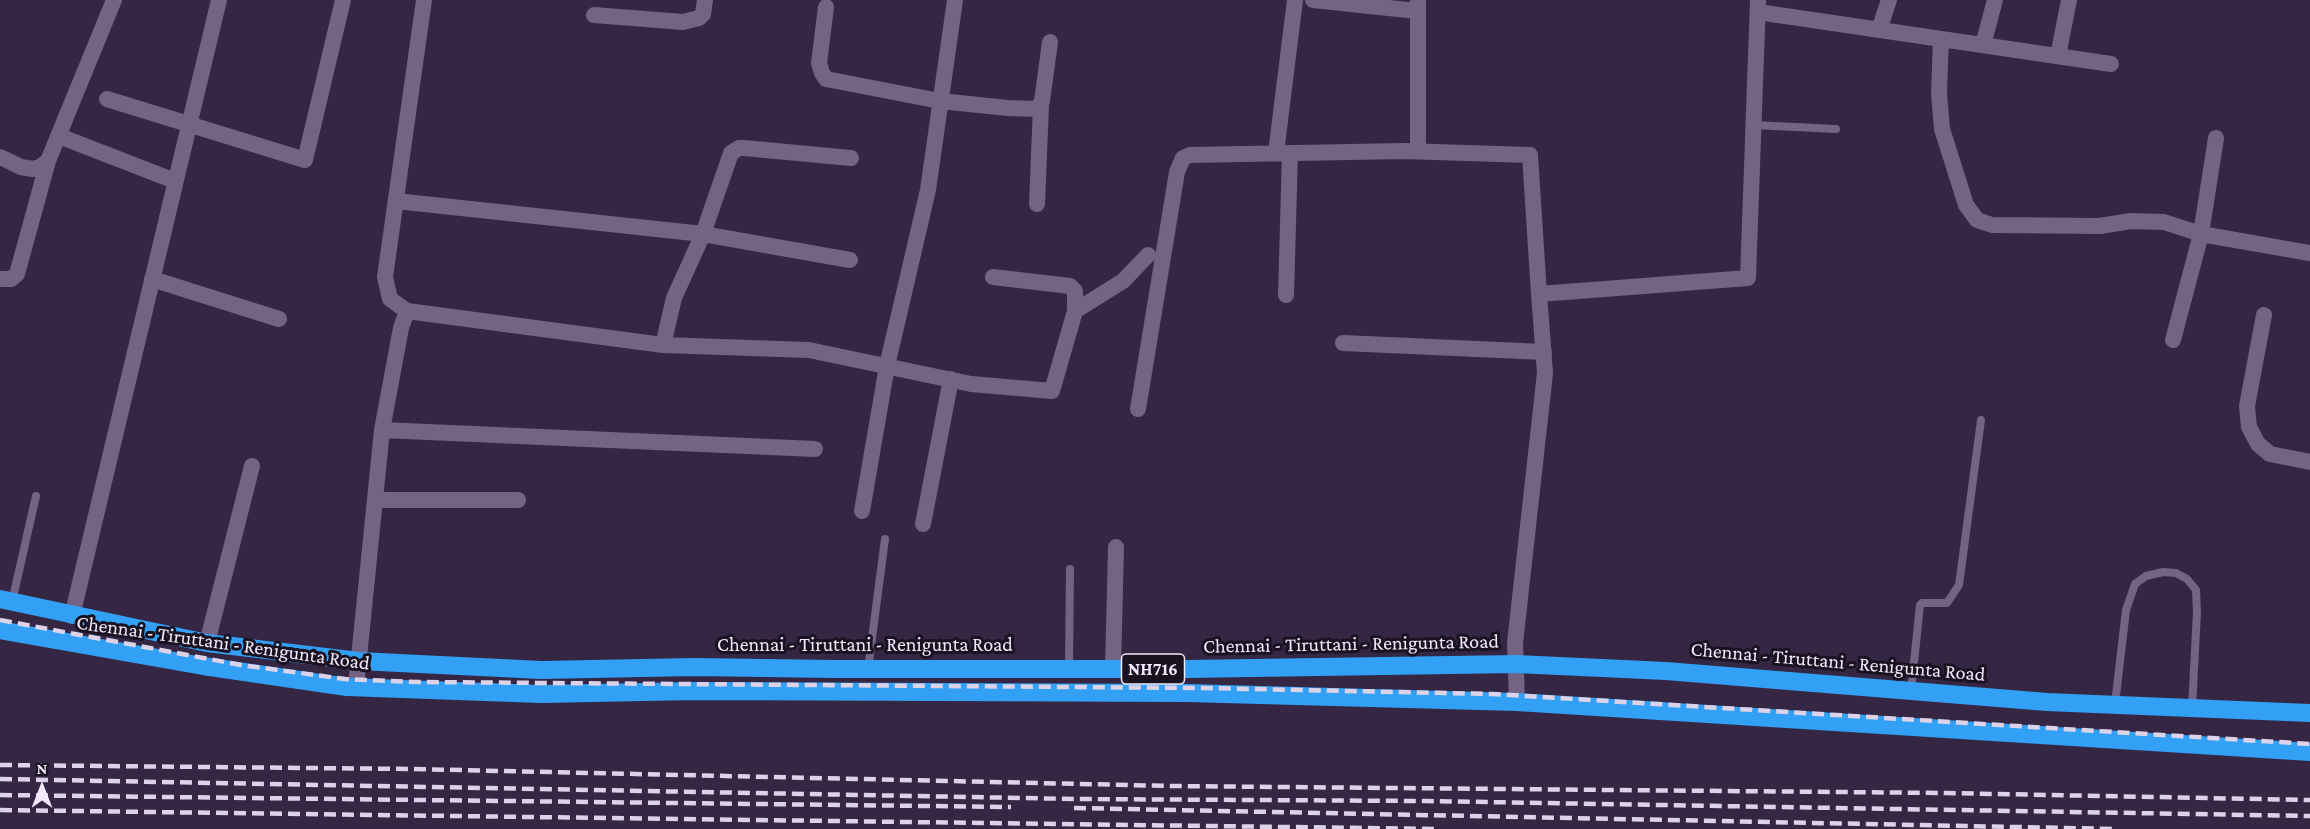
<!DOCTYPE html>
<style>
body{margin:0}
#map{position:relative;width:2310px;height:829px;overflow:hidden;background:#352644;font-family:"Crimson Pro",serif}
canvas{display:block}
.north{position:absolute;left:12px;top:757px;width:60px;height:60px;-webkit-text-stroke:4px #191220;paint-order:stroke;rotate:0deg;font-size:16px;font-weight:700;line-height:24px;text-align:center;color:#f2e9fc}
.north::after{content:'';display:block;margin:auto;width:21px;height:27px;background:#f2e9fc;clip-path:polygon(50% 0,100% 100%,50% 72%,0 100%)}
</style>
<div id="map">
<canvas width="2310" height="829"></canvas>
<div class="north">N</div>
</div>
<script>
const ctx = document.querySelector('canvas').getContext('2d');
ctx.lineJoin = 'round';
const shape = rows => new Path2D(rows.map(r => 'M' + r).join(''));
function stroke(path, color, width, dash) { ctx.strokeStyle = color; ctx.lineWidth = width; ctx.lineCap = dash ? 'butt' : 'round'; ctx.setLineDash(dash || []); ctx.stroke(path); }
function write(font, color, halo, rows, align = 'center') {
  ctx.font = font + ' "Crimson Pro",serif'; ctx.lineWidth = 6; ctx.setLineDash([]); ctx.textBaseline = 'middle'; ctx.strokeStyle = halo; ctx.fillStyle = color; for (const [text, x, y, turn = 0] of rows) {
    ctx.save(); ctx.translate(x, y); ctx.rotate((+turn || 0) * Math.PI / 180); ctx.textAlign = isNaN(turn) ? turn : align; if (halo) ctx.strokeText(text, 0, 0); ctx.fillText(text, 0, 0); ctx.restore();
  }
}
stroke(shape([
 [1754,125,1836,129],
 [12,602,36,496],
 [1069,668,1070,569],
 [868,669,885,539],
 [1911,691,1920,605,1922,603,1947,603,1959,585,1981,420],
 [2115,704,2126,610,2135,584,2146,576,2163,572,2176,573,2187,579,2196,590,2197,612,2192,708]
]), '#736385', 8);
stroke(shape([
 [1313,0,1417,11],
 [826,7,819,63,822,73,826,79,940,101,1008,108,1037,109,1042,101,1050,42],
 [1758,12,2111,64],
 [594,15,683,22,699,18,703,14,705,0],
 [1879,30,1889,0],
 [1941,39,1939,93,1942,129,1966,205,1977,220,1992,225,2100,226,2131,221,2164,222,2201,234,2310,253],
 [1983,45,1995,0],
 [2058,56,2069,0],
 [107,99,305,160,343,0],
 [59,136,175,181],
 [1418,151,1418,0],
 [1276,153,1295,0],
 [0,157,21,167,33,169,40,167,48,161,114,0],
 [396,201,703,234,850,260],
 [1037,204,1041,106],
 [0,279,11,279,17,274,48,161],
 [152,279,279,319],
 [1286,295,1290,153],
 [407,311,390,299,385,277,424,0],
 [1075,311,1123,281,1148,255],
 [2264,315,2247,406,2249,427,2258,444,2270,454,2310,462],
 [2173,340,2201,234,2216,138],
 [1343,343,1544,352],
 [663,345,674,298,703,234,731,153,739,148,744,148,851,158],
 [1138,409,1177,172,1183,158,1190,155,1403,151,1530,155,1539,294],
 [382,430,815,449],
 [375,500,518,500],
 [862,511,887,366,928,190,955,0],
 [923,524,951,379],
 [72,616,219,0],
 [207,643,252,466],
 [1113,669,1116,547],
 [356,687,382,430,401,328,407,311,663,345,809,350,971,384,1052,391,1075,311,1075,291,1070,286,993,277],
 [1517,702,1515,643,1545,373,1539,294,1748,278,1758,0]
]), '#736385', 16);
stroke(shape([
 [0,599,207,643,359,661,541,670,694,667,835,669,1188,669,1516,664,1666,671,2047,702,2310,713],
 [0,630,203,666,347,687,541,694,695,691,1187,693,1517,702,2310,752]
]), '#32a1f5', 18);
stroke(shape([
 [0,620,241,665,345,679,417,682,1204,688,1493,694,2310,744],
 [0,765,413,769,1172,786,1946,793,2310,800],
 [0,779,1076,799,1425,801,2310,816],
 [0,795,1011,807],
 [1074,808,2115,829],
 [0,810,1438,829]
]), '#ddd3e8', 4.5, [12, 6]);
for (const [x, y, w] of [
 [1153,669,63]
]) { const box = new Path2D(); box.roundRect(x - w / 2, y - 15, w, 30, 4.5); ctx.fillStyle = '#191220'; ctx.fill(box); stroke(box, '#f2e9fc', 1.5); }
write('bold 18px', '#f2e9fc', null, [
 ["NH716",1153,669]
]);
write('20px', '#f2e9fc', '#191220', [
 ["Chennai - Tiruttani - Renigunta Road",223,643,8],
 ["Chennai - Tiruttani - Renigunta Road",1351,644,-1],
 ["Chennai - Tiruttani - Renigunta Road",865,645],
 ["Chennai - Tiruttani - Renigunta Road",1838,662,5]
]);
</script>
